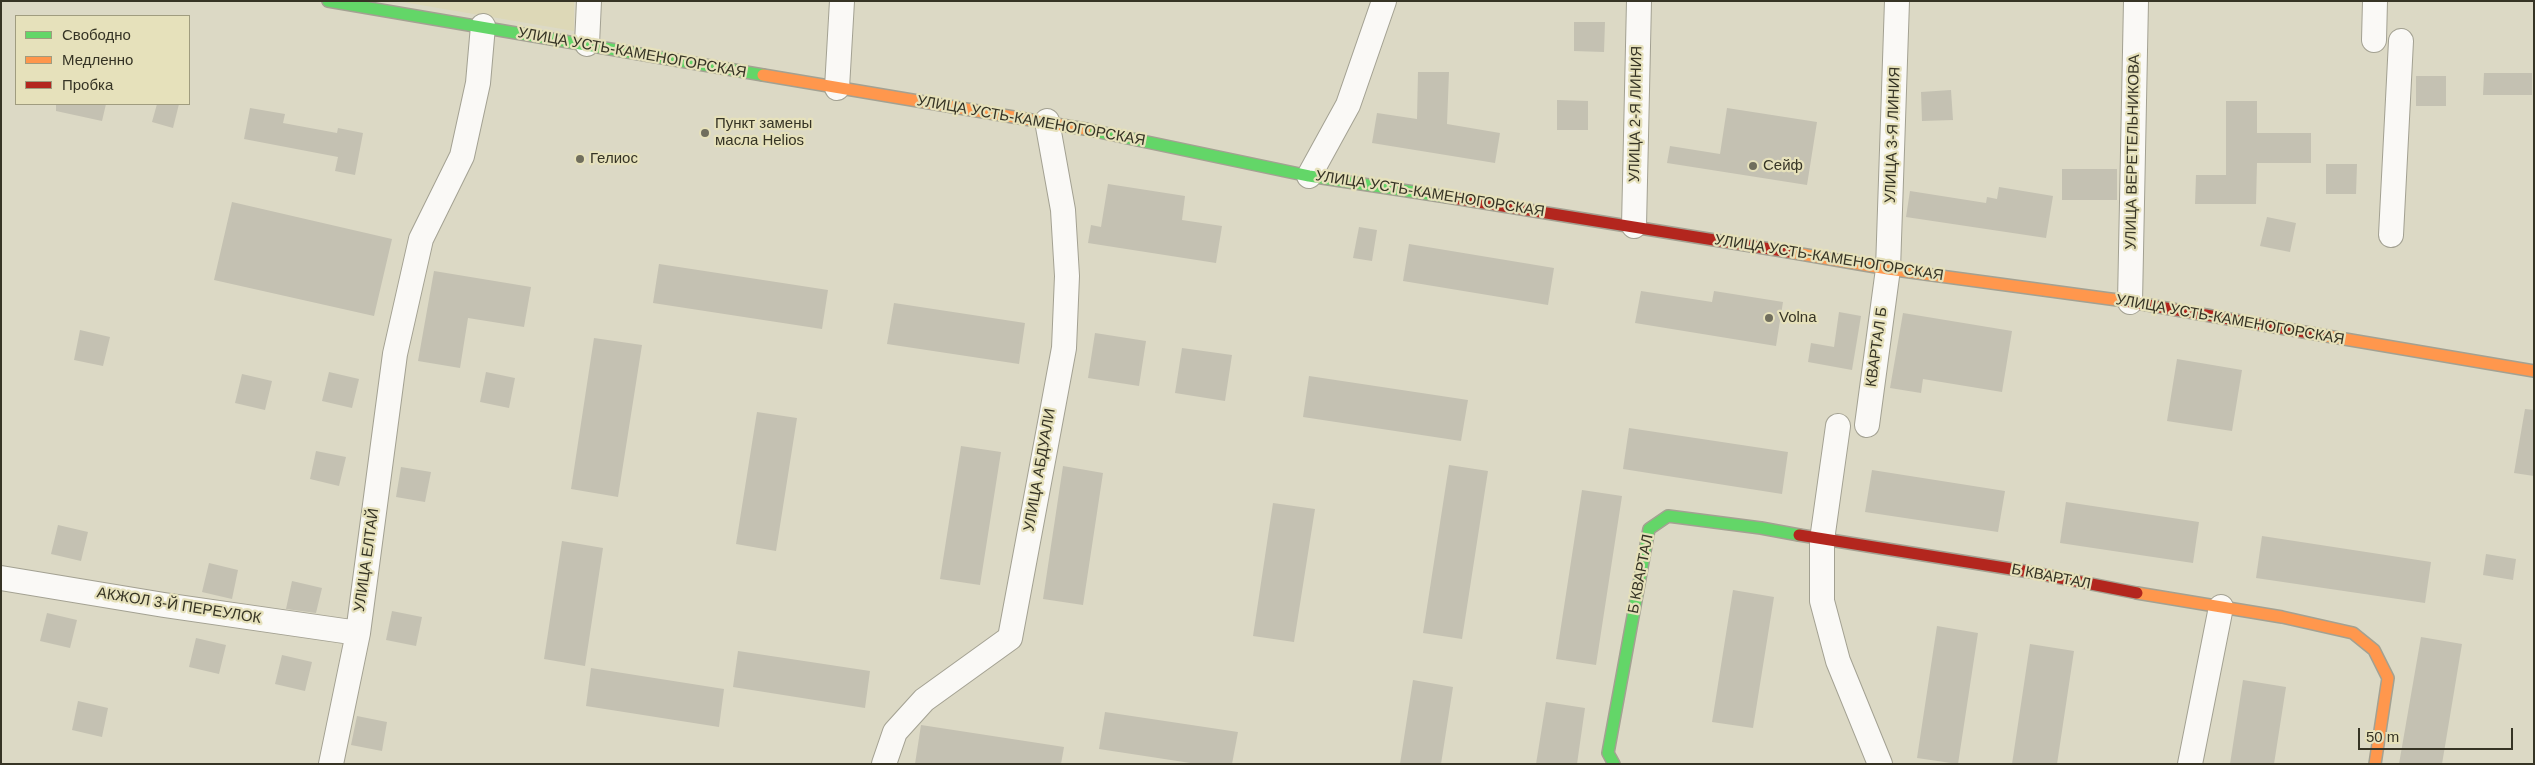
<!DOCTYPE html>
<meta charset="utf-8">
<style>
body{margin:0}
#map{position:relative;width:2535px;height:765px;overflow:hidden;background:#dcd9c5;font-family:Helvetica,sans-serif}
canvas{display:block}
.frame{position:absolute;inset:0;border:2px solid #363425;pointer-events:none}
.legend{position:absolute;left:15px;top:15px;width:175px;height:90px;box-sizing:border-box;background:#e6e1bb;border:1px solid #a09c7f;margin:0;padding:6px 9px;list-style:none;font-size:15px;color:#363425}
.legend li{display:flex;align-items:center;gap:10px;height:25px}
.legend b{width:25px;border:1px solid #a09c7f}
.scale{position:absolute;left:2358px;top:728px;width:155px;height:22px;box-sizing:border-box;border:2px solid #363425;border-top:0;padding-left:6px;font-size:15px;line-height:18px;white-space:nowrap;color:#363425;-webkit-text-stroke:4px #e6e1bb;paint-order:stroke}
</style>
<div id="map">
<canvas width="2535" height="765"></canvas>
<div class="frame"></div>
<ul class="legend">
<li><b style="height:6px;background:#63d668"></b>Свободно</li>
<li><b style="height:6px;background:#ff974d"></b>Медленно</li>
<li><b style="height:6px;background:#b3261e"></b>Пробка</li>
</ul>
<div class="scale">50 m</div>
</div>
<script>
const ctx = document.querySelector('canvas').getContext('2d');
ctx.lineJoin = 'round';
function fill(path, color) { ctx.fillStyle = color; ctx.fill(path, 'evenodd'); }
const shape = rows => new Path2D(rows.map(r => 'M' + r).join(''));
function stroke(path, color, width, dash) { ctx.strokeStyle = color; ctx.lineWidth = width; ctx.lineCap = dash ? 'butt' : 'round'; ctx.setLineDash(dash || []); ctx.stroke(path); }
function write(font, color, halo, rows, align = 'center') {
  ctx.font = font + ' Helvetica,sans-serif'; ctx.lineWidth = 4.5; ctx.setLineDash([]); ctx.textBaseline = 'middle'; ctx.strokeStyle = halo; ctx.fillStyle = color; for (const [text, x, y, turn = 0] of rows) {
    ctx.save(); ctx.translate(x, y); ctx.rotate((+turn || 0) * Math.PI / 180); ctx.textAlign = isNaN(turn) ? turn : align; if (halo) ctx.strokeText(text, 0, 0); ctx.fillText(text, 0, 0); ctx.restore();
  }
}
fill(shape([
 [397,1,574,1,574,31]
]), '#ddd8b7');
fill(shape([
 [1574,22,1605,22,1604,52,1574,51],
 [1418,72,1449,72,1447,124,1500,133,1495,163,1372,143,1377,113,1417,119],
 [2484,73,2532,73,2532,95,2483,95],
 [2416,76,2446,76,2446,106,2416,106],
 [1951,90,1953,120,1922,121,1921,92],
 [1557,100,1588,101,1588,130,1557,130],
 [2226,101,2257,101,2257,133,2311,133,2311,163,2257,163,2256,204,2195,204,2196,175,2226,175],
 [56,104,106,104,102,121,56,111],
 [157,104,179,104,173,128,152,122],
 [250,108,285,114,283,123,337,133,338,128,363,133,355,175,335,171,338,157,244,139],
 [1727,108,1817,122,1807,185,1667,163,1670,146,1720,154],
 [2326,164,2357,164,2356,194,2326,194],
 [2062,169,2117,169,2117,200,2062,200],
 [1108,184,1185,196,1182,220,1222,226,1216,263,1088,243,1091,225,1101,227],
 [1999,187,2053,196,2046,238,1906,217,1910,191,1986,203,1987,197,1997,199],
 [232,202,392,239,374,316,214,280],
 [2267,217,2296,223,2290,252,2260,246],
 [1359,227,1377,230,1372,261,1353,258],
 [1409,244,1554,268,1548,305,1403,281],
 [659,264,828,290,822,329,653,303],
 [434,271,531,287,524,327,468,318,460,368,418,361],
 [1641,291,1712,302,1714,291,1783,302,1776,346,1635,323],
 [894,303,1025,323,1019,364,887,344],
 [1839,312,1861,316,1852,370,1808,362,1811,343,1834,347],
 [1903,313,2012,331,2002,392,1923,379,1921,393,1890,388],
 [80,330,110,337,103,366,74,360],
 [1095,333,1146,341,1139,386,1088,378],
 [594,338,642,345,618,497,571,489],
 [1182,348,1232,355,1225,401,1175,393],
 [2177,359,2242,370,2232,431,2167,421],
 [329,372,359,379,352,408,322,401],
 [486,372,515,378,509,408,480,402],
 [242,374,272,381,265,410,235,403],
 [1309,376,1468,400,1461,441,1303,417],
 [2525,409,2534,410,2534,476,2514,473],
 [757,412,797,418,776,551,736,544],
 [1629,428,1788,452,1782,494,1623,469],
 [961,446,1001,452,980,585,940,579],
 [316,451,346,457,339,486,310,479],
 [1449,465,1488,471,1462,639,1423,633],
 [1063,466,1103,473,1083,605,1043,599],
 [401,467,431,472,425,502,396,497],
 [1872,470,2005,491,1998,532,1865,512],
 [1582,490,1622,496,1596,665,1556,659],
 [2066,502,2199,522,2193,563,2060,543],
 [1273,503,1315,509,1294,642,1253,636],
 [58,525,88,532,81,561,51,554],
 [2262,536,2431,562,2425,603,2256,578],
 [562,541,603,548,585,666,544,659],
 [2486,554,2516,559,2513,580,2483,575],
 [209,563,238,570,232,599,202,592],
 [292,581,322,588,316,613,286,609],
 [1733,590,1774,597,1753,728,1712,722],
 [392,611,422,617,416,646,386,640],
 [47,613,77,620,70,648,40,641],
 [1937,626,1978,633,1958,764,1917,758],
 [2421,637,2462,644,2442,764,2399,764],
 [196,638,226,645,219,674,189,667],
 [2030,644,2074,651,2057,764,2012,764],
 [738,651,870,671,865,708,733,687],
 [282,655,312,662,305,691,275,684],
 [591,668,724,689,719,727,586,706],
 [1413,680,1453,687,1441,764,1400,764],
 [2243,680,2286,687,2274,764,2230,764],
 [78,701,108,708,102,737,72,730],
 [1546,702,1585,708,1577,764,1536,764],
 [1105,712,1238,732,1232,764,1197,764,1099,749],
 [357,716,387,722,382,751,351,745],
 [921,725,1064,747,1061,764,915,764]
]), '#c4c1b2');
const street = shape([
 [2374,40,2375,1],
 [587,44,589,1],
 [837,88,842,1],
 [1309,176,1348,105,1384,1],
 [1634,226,1639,1],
 [2391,235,2401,41],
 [2130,302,2136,1],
 [1867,425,1888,269,1897,1],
 [1838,426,1822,540,1822,601,1838,661,1880,764],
 [1,578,164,605,358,633],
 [331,764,358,633,395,354,421,239,462,156,478,83,483,26],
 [884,764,895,732,924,700,1010,638,1064,348,1067,276,1063,210,1047,121],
 [2190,764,2221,607]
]);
const fast = shape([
 [328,1,763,75],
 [1085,129,1309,176,1447,197],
 [1614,764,1608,753,1649,529,1668,516,1761,528,1799,535]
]);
const slow = shape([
 [763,75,1085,129],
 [1789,252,1888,269,2125,301],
 [2321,335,2534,371],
 [2137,593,2282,617,2353,633,2374,650,2388,678,2375,764]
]);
const jam = shape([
 [1447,197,1789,252],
 [2125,301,2321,335],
 [1799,535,2030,572,2137,593]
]);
stroke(street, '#a3a192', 26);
stroke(fast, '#a3a192', 14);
stroke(slow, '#a3a192', 14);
stroke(jam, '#a3a192', 14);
stroke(street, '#faf9f6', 24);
stroke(fast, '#63d668', 11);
stroke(slow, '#ff974d', 11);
stroke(jam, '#b3261e', 11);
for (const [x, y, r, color] of [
 [705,133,5,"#706e5d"],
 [580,159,5,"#706e5d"],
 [1753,166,5,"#706e5d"],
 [1769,318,5,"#706e5d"]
]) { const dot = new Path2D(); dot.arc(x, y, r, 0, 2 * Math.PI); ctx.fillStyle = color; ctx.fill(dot); stroke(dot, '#e6e1bb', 2); }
write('15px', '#363425', '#e6e1bb', [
 ["УЛИЦА УСТЬ-КАМЕНОГОРСКАЯ",632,53,10],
 ["УЛИЦА 2-Я ЛИНИЯ",1636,114,-89],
 ["УЛИЦА УСТЬ-КАМЕНОГОРСКАЯ",1031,121,10],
 ["УЛИЦА 3-Я ЛИНИЯ",1893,135,-88],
 ["УЛИЦА ВЕРЕТЕЛЬНИКОВА",2133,152,-89],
 ["УЛИЦА УСТЬ-КАМЕНОГОРСКАЯ",1430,194,9],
 ["УЛИЦА УСТЬ-КАМЕНОГОРСКАЯ",1829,258,9],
 ["УЛИЦА УСТЬ-КАМЕНОГОРСКАЯ",2230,320,10],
 ["КВАРТАЛ Б",1877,347,-82],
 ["УЛИЦА АБДУАЛИ",1040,470,-80],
 ["УЛИЦА ЕЛТАЙ",367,560,-82],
 ["Б КВАРТАЛ",1641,574,-79],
 ["Б КВАРТАЛ",2051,577,11],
 ["АКЖОЛ 3-Й ПЕРЕУЛОК",179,606,9]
]);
write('15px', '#363425', '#e6e1bb', [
 ["Пункт замены",715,124],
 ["масла Helios",715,141],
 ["Гелиос",590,159],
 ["Сейф",1763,166],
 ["Volna",1779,318]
], 'left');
</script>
